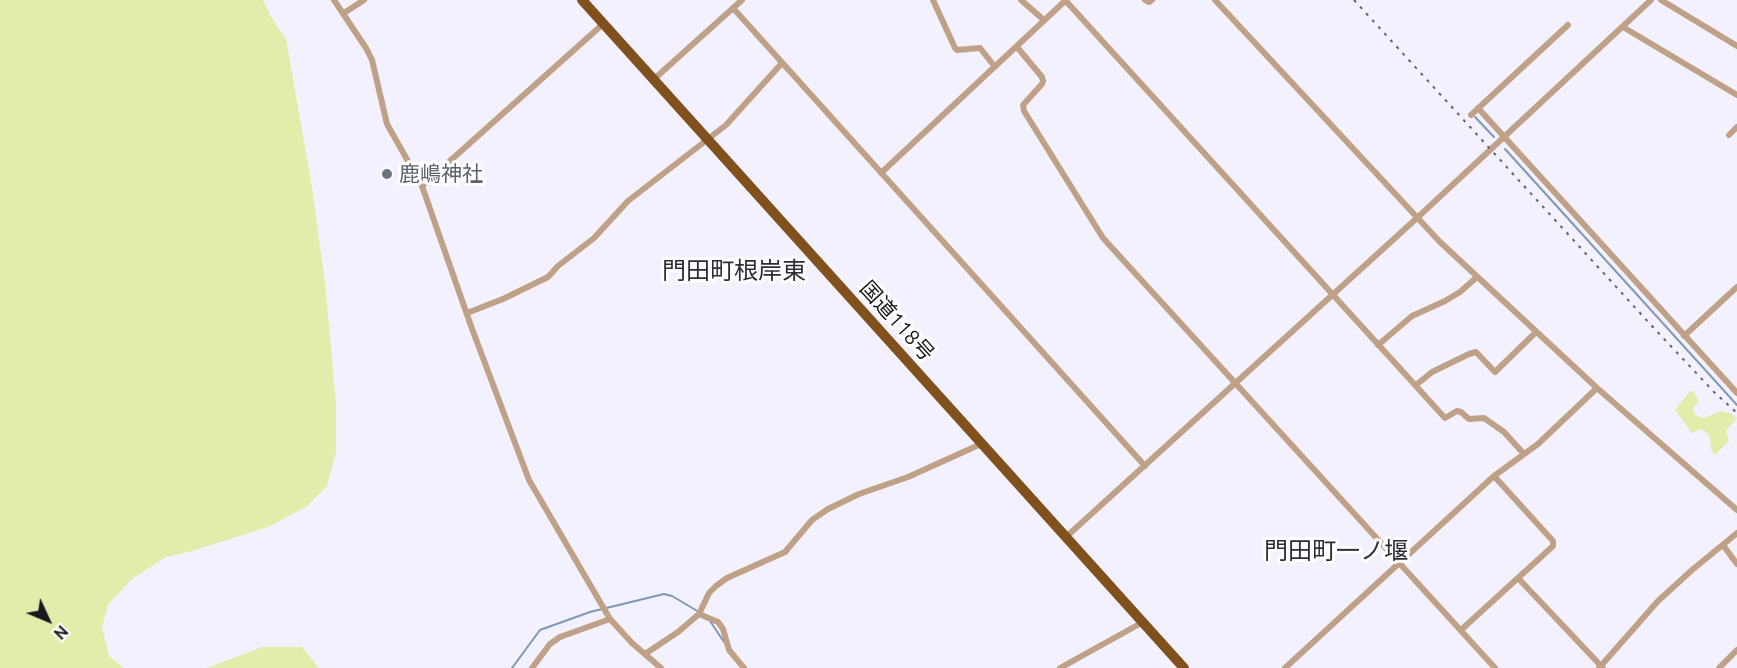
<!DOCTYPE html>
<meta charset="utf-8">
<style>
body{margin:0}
#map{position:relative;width:1737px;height:668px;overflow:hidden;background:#f4f1fe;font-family:Ubuntu,sans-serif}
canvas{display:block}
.north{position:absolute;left:18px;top:590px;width:60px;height:60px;-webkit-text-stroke:4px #fff;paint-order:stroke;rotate:134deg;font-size:16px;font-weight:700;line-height:24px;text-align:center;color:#19181e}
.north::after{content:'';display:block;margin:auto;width:21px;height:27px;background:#19181e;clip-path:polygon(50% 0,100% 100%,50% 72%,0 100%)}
</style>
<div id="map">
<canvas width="1737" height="668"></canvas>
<div class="north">N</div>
</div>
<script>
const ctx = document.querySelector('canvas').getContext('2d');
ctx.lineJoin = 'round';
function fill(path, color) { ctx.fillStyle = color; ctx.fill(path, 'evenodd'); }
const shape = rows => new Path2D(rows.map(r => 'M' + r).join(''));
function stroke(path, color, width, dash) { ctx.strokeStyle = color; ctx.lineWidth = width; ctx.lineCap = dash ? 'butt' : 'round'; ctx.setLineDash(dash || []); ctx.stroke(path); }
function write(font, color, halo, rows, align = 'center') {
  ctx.font = font + ' Ubuntu,"Noto Sans JP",sans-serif'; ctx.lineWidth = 6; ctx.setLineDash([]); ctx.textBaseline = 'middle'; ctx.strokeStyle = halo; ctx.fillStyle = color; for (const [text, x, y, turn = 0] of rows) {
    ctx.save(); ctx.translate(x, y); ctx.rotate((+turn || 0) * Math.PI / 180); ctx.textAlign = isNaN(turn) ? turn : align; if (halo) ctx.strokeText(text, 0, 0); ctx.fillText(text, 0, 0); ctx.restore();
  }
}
fill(shape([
 [0,0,263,0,271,17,286,39,312,187,325,283,336,403,336,452,327,486,306,507,268,527,192,551,166,557,132,579,108,605,102,627,109,656,124,668,0,668],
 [1690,391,1693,391,1699,401,1693,408,1694,413,1699,417,1704,418,1721,411,1730,413,1737,418,1726,431,1729,441,1715,455,1711,450,1710,438,1706,432,1701,429,1692,433,1675,410],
 [262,647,302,647,319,668,207,668]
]), '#e3edab');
stroke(shape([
 [1475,117,1494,137],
 [1505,149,1737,405],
 [710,621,724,642],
 [512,668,540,630,590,612,664,594,672,596,699,612]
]), '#7e99b5', 2);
stroke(shape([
 [334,0,366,48,372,60,387,124,422,186,471,326,529,480,610,619,632,643,661,668],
 [933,0,955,48,957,50,980,48,995,67],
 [1021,0,1044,20],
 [1065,0,1445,418,1457,411,1461,412,1469,419,1484,418,1504,432,1524,454],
 [1145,0,1149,2,1152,0],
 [1215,0,1440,242,1597,388,1737,510],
 [1661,0,1737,46],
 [733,8,1145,466],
 [344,13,364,0],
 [1623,27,1737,95],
 [1017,47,1042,77,1043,81,1042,84,1023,105,1024,111,1103,238,1495,668],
 [653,80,742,0],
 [1478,108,1737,393],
 [1471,115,1568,25],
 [1729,135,1737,127],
 [881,173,1066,0],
 [422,186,603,24],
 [467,313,503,299,548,277,558,266,594,238,628,201,726,125,782,63],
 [1684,336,1737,287],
 [1378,345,1412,316,1445,301,1460,292,1477,277],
 [1416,385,1432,372,1469,354,1476,352,1495,372,1536,332],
 [1066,537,1417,218,1651,0],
 [1723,545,1737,564],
 [1518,578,1603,668],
 [699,614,718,622,723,629,729,650,744,668],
 [1461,630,1553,546,1553,541,1494,476],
 [645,654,678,632,699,614,709,593,716,586,727,578,785,552,812,520,828,509,859,494,908,477,981,444],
 [532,668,550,644,560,637,610,619],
 [1060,668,1143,622],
 [1285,668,1494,476,1538,444,1597,388],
 [1599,668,1658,601,1692,570,1737,533],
 [1719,668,1737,650]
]), '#bea187', 6);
stroke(shape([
 [582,0,1184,668]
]), '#80511c', 10);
stroke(shape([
 [1354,0,1651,325,1714,392,1737,413]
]), '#64626a', 2, [3, 6]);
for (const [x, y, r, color] of [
 [387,174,6,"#6b7280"]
]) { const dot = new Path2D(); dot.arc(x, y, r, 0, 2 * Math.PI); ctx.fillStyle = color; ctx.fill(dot); stroke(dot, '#fff', 2); }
write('21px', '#5b616d', '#fff', [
 ["鹿嶋神社",399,174]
], 'left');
write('21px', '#19181e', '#fff', [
 ["国道118号",897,321,48]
]);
write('24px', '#2f2c38', '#fff', [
 ["門田町根岸東",734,271],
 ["門田町一ノ堰",1336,551]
]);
</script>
